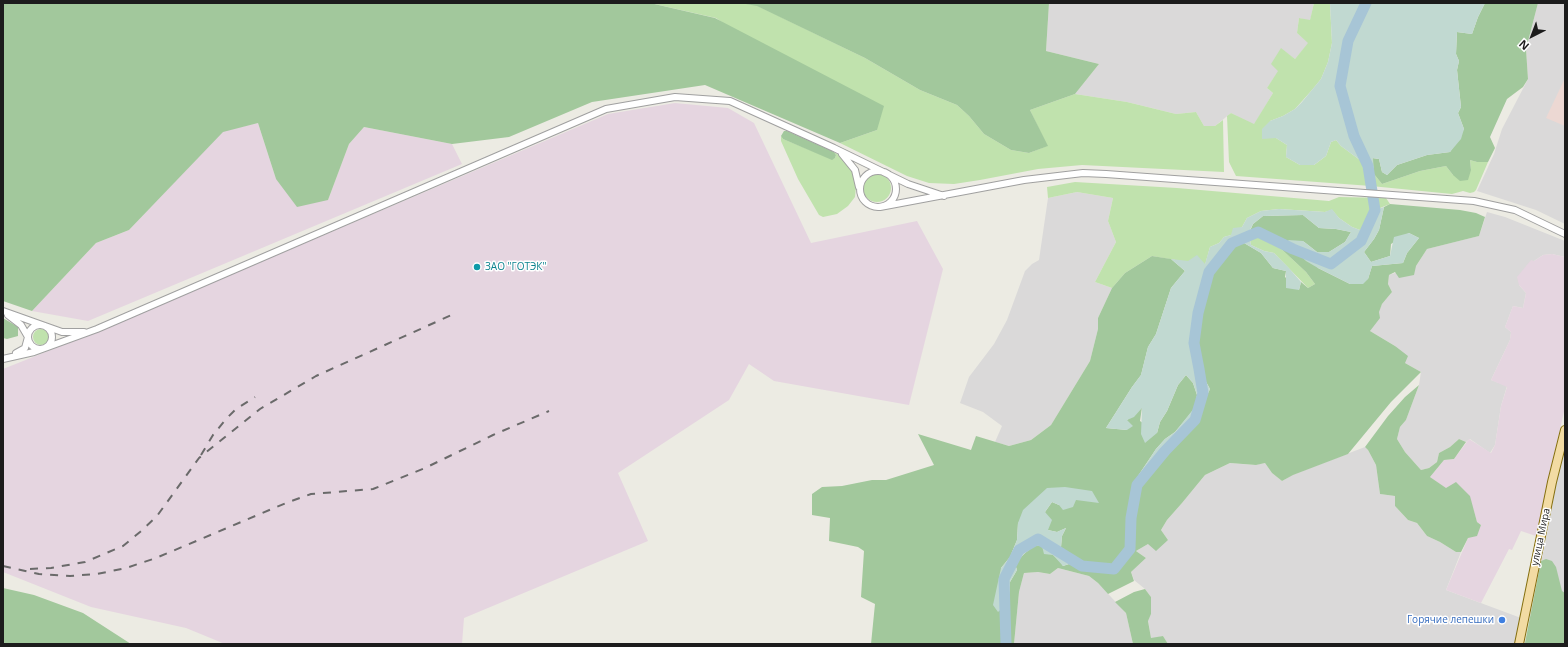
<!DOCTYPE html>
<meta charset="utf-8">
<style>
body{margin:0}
#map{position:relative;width:1568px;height:647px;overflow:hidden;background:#ecebe3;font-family:"Open Sans",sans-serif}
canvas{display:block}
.frame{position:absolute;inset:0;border:4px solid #1c1c1c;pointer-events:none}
.north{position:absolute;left:1512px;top:16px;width:40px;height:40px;-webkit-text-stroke:3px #fff;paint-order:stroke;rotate:222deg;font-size:11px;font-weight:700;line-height:16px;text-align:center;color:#1c1c1c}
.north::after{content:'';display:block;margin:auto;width:14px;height:18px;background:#1c1c1c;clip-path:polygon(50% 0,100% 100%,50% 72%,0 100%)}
</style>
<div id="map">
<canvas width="1568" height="647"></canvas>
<div class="frame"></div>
<div class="north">N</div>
</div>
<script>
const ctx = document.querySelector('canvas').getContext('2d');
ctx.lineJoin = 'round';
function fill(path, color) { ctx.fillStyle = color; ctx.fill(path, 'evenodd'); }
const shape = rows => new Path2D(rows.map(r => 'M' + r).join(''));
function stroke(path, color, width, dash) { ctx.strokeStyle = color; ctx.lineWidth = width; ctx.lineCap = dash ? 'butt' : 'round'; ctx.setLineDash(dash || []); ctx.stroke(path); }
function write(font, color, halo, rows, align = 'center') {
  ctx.font = font + ' "Open Sans",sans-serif'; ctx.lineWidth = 3; ctx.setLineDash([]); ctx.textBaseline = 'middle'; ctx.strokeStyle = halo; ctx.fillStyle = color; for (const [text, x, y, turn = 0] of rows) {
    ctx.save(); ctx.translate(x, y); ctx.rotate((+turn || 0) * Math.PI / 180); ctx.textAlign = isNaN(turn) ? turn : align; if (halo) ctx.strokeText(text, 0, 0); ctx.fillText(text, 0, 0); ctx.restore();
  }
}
fill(shape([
 [1049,3,1314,3,1310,21,1299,18,1297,33,1309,43,1295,59,1281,49,1279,71,1267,88,1273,93,1254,125,1231,113,1215,126,1204,126,1196,112,1176,114,1127,102,1075,94,1099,64,1046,51],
 [1538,3,1565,3,1565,224,1536,210,1477,191,1494,154,1502,129,1528,79,1526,49],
 [1077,192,1113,198,1108,221,1116,242,1095,282,1112,288,1098,318,1098,329,1090,361,1051,425,1031,440,1009,446,995,442,1002,426,983,412,960,403,969,377,994,344,1007,320,1025,271,1032,264,1039,260,1048,198],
 [1487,212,1505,217,1565,241,1565,257,1552,254,1543,255,1534,261,1519,285,1526,293,1523,308,1513,306,1505,327,1511,332,1510,340,1491,380,1507,386,1501,406,1495,445,1490,453,1470,439,1466,442,1459,439,1450,447,1439,453,1437,462,1429,468,1421,470,1405,452,1397,439,1400,427,1406,420,1419,385,1421,372,1405,363,1395,346,1370,331,1382,304,1392,292,1388,284,1389,275,1416,266,1427,249,1479,236],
 [1565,443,1565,644,1525,644,1552,508,1555,486],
 [1365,447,1368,450,1376,465,1380,494,1395,496,1395,506,1408,520,1417,523,1427,536,1440,542,1456,552,1461,552,1446,590,1521,618,1515,644,1168,644,1163,636,1151,639,1148,620,1151,614,1151,597,1145,589,1134,580,1131,572,1146,558,1136,551,1148,544,1168,540,1161,530,1167,520,1182,503,1205,475,1230,463,1254,465,1265,463,1272,473,1282,481,1292,475],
 [1058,568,1089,576,1098,583,1126,613,1133,644,1014,644,1019,592,1024,573,1038,572,1050,574]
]), '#dad9d9');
fill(shape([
 [1565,78,1565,126,1546,118]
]), '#ecd8d3');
fill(shape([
 [675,103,728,108,754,123,811,243,917,221,943,269,909,405,774,381,749,364,729,400,618,473,648,541,464,618,462,644,225,644,186,628,91,607,3,572,3,369,96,332,608,114],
 [258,123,276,179,328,200,349,144,364,127,452,144,462,164,88,321,32,311,96,243,129,230,223,131],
 [1552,254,1565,257,1565,407,1536,536,1521,531,1512,550,1509,549,1481,603,1446,590,1468,538,1481,525,1477,522,1473,509,1430,477,1444,460,1454,459,1469,439,1491,453,1495,445,1501,406,1507,387,1491,380,1510,340,1511,332,1505,327,1513,306,1523,308,1526,293,1519,285,1517,277,1531,260,1534,261,1543,255]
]), '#e5d5e0');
fill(shape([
 [650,3,740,3,756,5,865,58,920,90,957,105,969,116,984,134,1011,150,1029,153,1047,146,1030,110,1075,94,1127,102,1176,114,1196,112,1204,126,1215,126,1223,120,1224,172,1082,165,1038,169,980,180,954,184,929,183,907,176,840,143,877,130,716,18],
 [1314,3,1330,3,1332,43,1328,62,1321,79,1312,90,1295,109,1283,116,1270,121,1276,138,1287,145,1286,157,1300,165,1314,165,1326,156,1331,142,1336,140,1341,146,1368,166,1370,176,1374,174,1382,184,1420,171,1446,166,1453,175,1471,170,1470,160,1477,162,1488,162,1476,190,1474,192,1470,193,1463,191,1452,194,1371,186,1236,176,1229,162,1227,116,1231,113,1254,124,1273,93,1267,88,1278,71,1271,64,1281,48,1295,59,1308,43,1297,33,1299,18,1310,20],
 [781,136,783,139,832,159,835,158,836,155,834,152,842,157,851,169,856,186,855,197,848,206,837,214,823,217,819,215,798,179,781,141],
 '863 188a14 14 0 1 1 28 0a14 14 0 1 1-28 0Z',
 [1075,182,1177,188,1329,201,1339,197,1386,198,1390,204,1375,210,1368,225,1360,230,1352,227,1339,218,1332,210,1325,212,1279,209,1261,211,1247,218,1242,227,1231,235,1224,237,1219,243,1210,247,1205,265,1152,256,1125,273,1112,288,1095,282,1116,242,1108,221,1113,198,1077,192,1048,198,1047,187],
 [1258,232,1260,236,1277,245,1306,272,1315,284,1308,288,1274,253,1264,251,1251,245,1249,236],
 '33 337a8 8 0 1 1 16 0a8 8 0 1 1-16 0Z'
]), '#c0e2ad');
fill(shape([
 [3,3,650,3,715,18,884,106,877,130,840,143,705,85,592,102,509,137,452,144,364,127,349,144,328,200,297,207,276,179,258,123,223,132,129,230,96,243,32,311,3,301],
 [740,3,1049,3,1046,51,1099,64,1075,94,1030,110,1048,146,1029,153,1011,150,984,134,969,116,957,105,920,90,865,58,757,6],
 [1485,3,1538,3,1526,49,1528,79,1523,87,1507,99,1490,137,1495,148,1488,162,1477,162,1470,160,1471,170,1468,180,1460,181,1453,175,1446,166,1420,171,1382,184,1374,174,1372,158,1379,159,1382,172,1387,175,1397,165,1427,155,1450,152,1464,129,1458,113,1461,107,1457,70,1459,61,1456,54,1457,32,1472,34,1478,17],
 [784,131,787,131,834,152,836,155,835,158,832,160,783,139,781,136],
 [1390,204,1460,210,1476,213,1485,217,1479,236,1427,249,1416,266,1414,275,1399,278,1395,272,1389,275,1388,284,1392,292,1382,304,1379,312,1380,318,1370,331,1395,346,1408,356,1405,363,1421,372,1391,402,1348,454,1293,475,1282,481,1272,473,1265,463,1256,465,1230,463,1205,475,1182,503,1167,520,1161,530,1168,540,1156,551,1148,544,1136,551,1146,558,1131,572,1134,581,1108,594,1098,583,1089,576,1058,568,1050,574,1038,572,1024,573,1019,592,1014,644,871,644,875,604,861,597,864,551,858,547,829,541,830,518,812,515,812,494,822,487,842,486,872,480,886,480,934,465,918,434,971,450,976,436,1009,446,1031,440,1051,425,1090,361,1098,329,1098,318,1112,288,1125,273,1152,256,1171,259,1185,271,1171,288,1156,334,1148,347,1141,375,1132,387,1106,428,1127,430,1127,420,1142,407,1140,421,1157,433,1160,422,1167,411,1178,385,1186,375,1193,383,1197,395,1196,407,1175,432,1165,439,1156,449,1136,479,1137,484,1165,451,1183,439,1203,410,1203,404,1210,389,1199,369,1194,343,1198,313,1204,307,1209,272,1232,243,1239,240,1261,253,1273,268,1286,271,1285,277,1299,290,1301,282,1308,288,1315,284,1306,272,1277,245,1259,236,1258,232,1250,231,1253,224,1263,216,1303,215,1319,228,1336,229,1351,232,1345,242,1329,252,1317,252,1303,241,1318,268,1350,284,1368,279,1372,266,1403,263,1407,253,1419,238,1409,233,1391,244,1390,256,1371,262,1364,252,1374,239,1379,230,1384,207],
 [1065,487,1059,505,1052,502,1045,512,1048,530,1057,532,1066,528,1062,536,1061,547,1080,562,1075,565,1069,564,1063,566,1060,561,1043,546,1035,545,1024,554,1015,564,1017,570,1010,582,1009,602,1001,568,1010,557,1017,540,1018,523],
 [3,318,18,327,18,336,7,339,3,338],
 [1419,385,1406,420,1400,427,1397,439,1405,452,1421,470,1429,468,1437,462,1439,453,1450,447,1459,439,1466,442,1454,459,1444,460,1430,477,1446,488,1456,482,1470,496,1477,522,1481,525,1477,536,1468,538,1461,552,1456,552,1440,542,1427,536,1417,523,1408,520,1395,506,1395,496,1380,494,1376,465,1368,450,1365,447,1388,416,1405,397],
 [1546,559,1552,561,1556,567,1562,591,1565,593,1565,644,1525,643,1541,561],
 [3,588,34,595,83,613,131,644,3,644],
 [1145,589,1151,597,1151,614,1148,621,1151,638,1163,636,1168,644,1133,644,1126,613,1115,602,1134,592]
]), '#a2c89c');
fill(shape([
 [1330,3,1485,3,1478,17,1472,34,1457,32,1456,54,1459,61,1457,70,1461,107,1458,113,1464,129,1461,139,1450,152,1427,155,1397,165,1387,175,1382,172,1379,159,1373,158,1374,174,1370,176,1368,166,1341,146,1336,140,1331,142,1326,156,1314,165,1300,165,1286,157,1287,145,1276,138,1262,139,1262,129,1270,121,1283,116,1295,109,1302,102,1321,79,1328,62,1332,43],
 [1384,207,1379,230,1374,239,1364,252,1371,262,1390,256,1394,237,1409,233,1419,238,1407,253,1403,263,1372,266,1368,279,1363,284,1350,284,1318,268,1306,261,1293,249,1288,240,1303,241,1317,252,1329,252,1345,242,1351,232,1336,229,1319,228,1303,215,1263,216,1253,224,1250,230,1258,232,1249,236,1251,245,1264,251,1274,253,1288,267,1301,282,1299,290,1286,288,1286,271,1273,268,1261,253,1239,240,1232,243,1209,272,1204,307,1198,313,1194,343,1199,369,1210,389,1203,404,1203,410,1183,439,1165,451,1137,485,1136,479,1156,449,1165,439,1175,432,1195,407,1197,395,1193,383,1186,375,1178,385,1167,411,1160,422,1157,433,1145,443,1141,434,1142,408,1134,417,1127,420,1133,426,1127,430,1106,428,1132,387,1141,375,1148,347,1156,334,1171,288,1185,271,1171,259,1188,261,1197,255,1205,264,1210,247,1219,243,1224,237,1231,235,1233,228,1242,227,1247,218,1261,211,1279,209,1325,212,1332,209,1339,218,1352,227,1360,230,1368,225,1375,210],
 [1065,487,1092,491,1099,503,1076,500,1073,507,1063,510,1059,505,1052,502,1045,512,1052,520,1048,530,1057,532,1066,528,1062,536,1061,547,1081,562,1075,565,1069,564,1063,566,1053,555,1044,554,1042,546,1034,545,1024,554,1015,564,1017,570,1010,582,1009,602,998,612,993,605,1001,568,1010,557,1017,540,1018,523,1023,510,1047,488]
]), '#c1d9d1');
stroke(shape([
 [1006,644,1004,579,1019,550,1038,539,1082,566,1114,569,1130,549,1131,518,1137,485,1165,451,1195,420,1203,393,1199,369,1194,343,1198,313,1209,272,1232,243,1258,232,1293,249,1331,264,1361,241,1375,210,1368,166,1354,136,1340,86,1348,41,1366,3]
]), '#a7c5d6', 11);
const minor = shape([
 [842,154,855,170,859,187],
 '860 189a18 18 0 1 1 36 0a18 18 0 1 1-36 0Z',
 [880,207,1024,180,1083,173,1106,174,1474,201,1515,210,1565,234],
 [3,311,62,332,84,332],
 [8,315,21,325,28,337,25,348,16,353],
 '28 337a12 12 0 1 1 24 0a12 12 0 1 1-24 0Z',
 [3,359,34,352,97,329,606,109,675,97,730,101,834,148,908,184,944,196]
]);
const major = shape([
 [1519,644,1552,482,1565,430]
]);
stroke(minor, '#a0a0a0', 8);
stroke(major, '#856f0f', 10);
stroke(minor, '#fff', 6);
stroke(major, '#f2dba3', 8);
stroke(shape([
 [201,455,213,435,226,419,236,409,255,397],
 [3,566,39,574,70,576,97,574,126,568,156,558,286,503,311,494,373,489,425,468,493,435,549,411],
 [30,569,51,568,85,562,123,546,140,532,157,516,199,458,260,409,316,376,456,313]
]), '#6a6a6a', 2, [8, 8]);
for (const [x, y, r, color] of [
 [477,267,4,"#0f9aa8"],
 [1502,620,4,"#3f7fe0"]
]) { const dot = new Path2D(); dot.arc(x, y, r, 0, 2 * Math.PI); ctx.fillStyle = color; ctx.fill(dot); stroke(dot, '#fff', 1.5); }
write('10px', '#0d838f', '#fff', [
 ["ЗАО \"ГОТЭК\"",485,267]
], 'left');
write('10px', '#1c1c1c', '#fff', [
 ["улица Мира",1541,537,-78]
]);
write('10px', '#366cbe', '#fff', [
 ["Горячие лепешки",1494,620]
], 'right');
</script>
